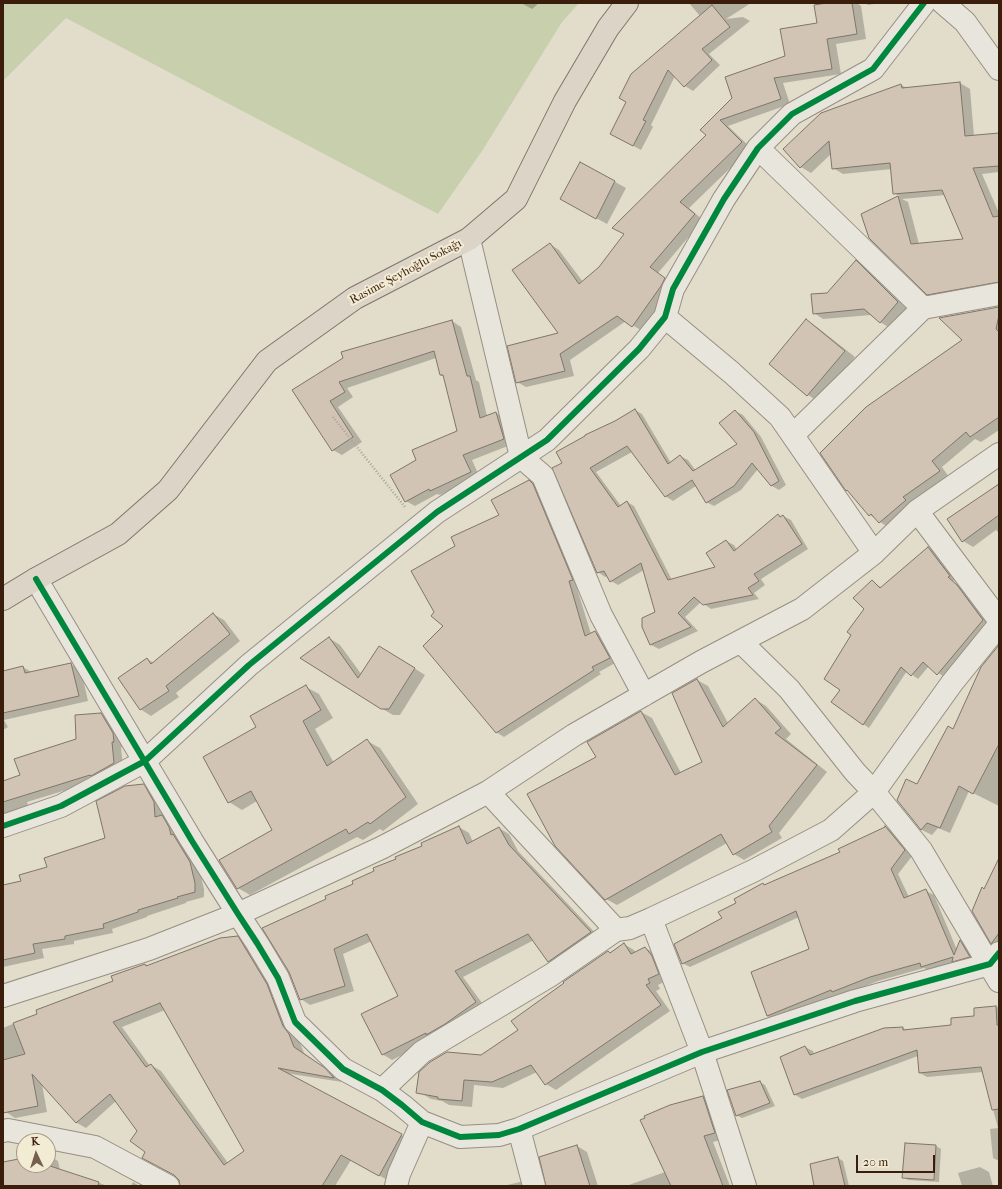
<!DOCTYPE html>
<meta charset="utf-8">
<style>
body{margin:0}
#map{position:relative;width:1002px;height:1189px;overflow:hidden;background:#e2dcca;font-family:"IM FELL French Canon",serif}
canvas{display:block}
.frame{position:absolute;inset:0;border:4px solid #3b1d0c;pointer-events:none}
.north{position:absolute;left:16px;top:1133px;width:40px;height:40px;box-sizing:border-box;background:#f3ecd5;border:1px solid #a99985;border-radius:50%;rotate:356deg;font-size:11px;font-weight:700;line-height:16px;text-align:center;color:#3b1d0c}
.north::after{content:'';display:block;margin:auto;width:14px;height:18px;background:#75604e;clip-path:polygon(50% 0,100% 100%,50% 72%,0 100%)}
.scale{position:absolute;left:856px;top:1155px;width:79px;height:18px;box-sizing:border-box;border:2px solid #3b1d0c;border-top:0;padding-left:5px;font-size:12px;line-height:14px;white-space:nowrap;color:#3b1d0c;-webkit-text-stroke:3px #f3ecd5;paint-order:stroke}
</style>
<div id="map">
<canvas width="1002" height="1189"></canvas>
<div class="frame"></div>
<div class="north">K</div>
<div class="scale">20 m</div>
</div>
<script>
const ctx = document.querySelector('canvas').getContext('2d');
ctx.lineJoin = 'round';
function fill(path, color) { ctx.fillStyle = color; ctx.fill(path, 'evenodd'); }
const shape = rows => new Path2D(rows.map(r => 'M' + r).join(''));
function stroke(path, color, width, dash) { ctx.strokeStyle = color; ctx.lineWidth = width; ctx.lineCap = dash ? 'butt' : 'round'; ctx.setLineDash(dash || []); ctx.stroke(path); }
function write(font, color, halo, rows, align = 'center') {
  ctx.font = font + ' "IM FELL French Canon",serif'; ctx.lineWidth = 4; ctx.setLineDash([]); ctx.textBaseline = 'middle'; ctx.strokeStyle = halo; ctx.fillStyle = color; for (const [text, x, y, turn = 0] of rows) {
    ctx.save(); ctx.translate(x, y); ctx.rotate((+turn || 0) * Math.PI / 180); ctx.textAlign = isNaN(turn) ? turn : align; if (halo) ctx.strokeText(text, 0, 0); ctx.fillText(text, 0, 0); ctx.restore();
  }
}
fill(shape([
 [3,3,579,3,562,22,482,151,438,214,66,18,3,81]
]), '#c8cfad');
fill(shape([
 [521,3,539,3,532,9],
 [689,3,751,3,726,19,743,17,750,21,709,54,720,65,693,91,685,86,675,76,651,125,653,127,641,150,611,134,705,22],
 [833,3,857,3,861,6,866,39,836,44,841,74,783,83,790,104,728,126,751,148,689,208,703,220,658,273,674,284,642,331,626,321,570,360,574,376,526,387,517,382,559,334,550,244,559,250,583,282,600,268,707,135,701,130,786,57,819,24],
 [865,3,880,3,868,5],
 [960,83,970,89,974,136,999,134,999,172,982,174,999,213,999,288,938,300,928,294,863,215,899,196,894,193,892,169,843,174,833,168,831,154,811,173,801,167,784,149,901,85,907,88],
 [946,195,964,240,919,244,908,202,902,199],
 [581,163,626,188,607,224,572,205],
 [856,261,865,267,907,308,890,328,880,322,871,315,823,319,814,313,828,294],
 [999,308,999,430,981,442,975,439,942,467,949,477,889,528,870,515,964,340],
 [806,320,817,327,855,357,819,402,808,395,770,364],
 [452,321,461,327,476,380,479,382,487,416,496,413,505,418,513,444,472,460,480,478,440,495,437,494,415,506,406,501,418,460,458,431,445,377,440,375,436,358,347,388,353,397,338,407,362,442,342,455,333,450,293,390],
 [635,410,642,414,671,463,680,456,688,460,696,471,739,445,735,411,743,415,761,437,786,485,779,490,772,486,758,469,741,490,714,506,706,502,696,486,673,501,665,496,632,452,596,472,621,506,627,502,634,506,672,580,717,567,726,541,734,545,737,550,778,515,781,517,783,516,791,520,808,549,761,579,765,585,754,593,759,599,711,609,701,602,685,617,698,631,659,649,651,645,643,626,656,613,644,570,618,585,611,581,608,576,605,577,598,572,564,463,615,421],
 [529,481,537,486,580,584,576,585,591,634,595,632,603,637,617,662,599,672,601,674,504,737,496,732,444,626,456,546,500,516],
 [999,483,999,533,996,530,973,547,963,541,985,494],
 [929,548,935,552,956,580,953,581,963,590,989,624,944,677,929,666,918,679,907,671,869,728,863,724,842,690,853,635,865,609,872,581,882,588],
 [213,614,224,620,240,641,176,693,179,697,151,716,140,709,147,659,154,663],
 [329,638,340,645,362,675,390,653,425,675,400,715,393,715,381,708,302,658],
 [999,646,999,806,969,791,950,833,938,828,932,835,922,830,898,800,917,785,954,730],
 [71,664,81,670,88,701,4,720,8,727,3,730,3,672,23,667,33,673],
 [697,680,708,686,728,723,755,699,766,706,791,734,786,739,827,772,779,833,782,838,744,860,734,854,727,843,617,905,606,899,597,758,641,712,652,718,681,773,703,762],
 [306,687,319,694,333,718,315,729,334,763,367,741,380,748,418,804,383,831,380,829,363,840,357,837,250,895,238,888,274,831,257,801,242,810,229,802,258,728],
 [101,714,111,720,122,739,123,747,121,747,123,768,99,780,27,802,29,809,3,819,3,782,21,776,77,740],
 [144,785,153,791,163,808,164,818,171,822,199,868,204,889,204,897,186,902,186,903,147,916,147,917,112,929,113,933,74,941,74,944,42,949,44,958,3,967,3,886,23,882,48,867,106,838],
 [459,827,469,833,473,842,499,828,509,834,518,851,600,938,559,966,549,961,534,940,463,977,485,1007,434,1039,392,1060,382,1054,399,997,372,941,343,954,354,991,310,1005,301,999,328,900,398,859],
 [886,827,893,832,913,855,898,874,909,897,926,891,934,895,957,950,961,942,968,946,977,961,930,971,924,968,878,981,840,996,838,994,775,1020,767,1016,811,950,799,917,690,967,682,963,737,903,764,885,841,853],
 [999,860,999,947,992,943,973,911],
 [237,937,247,943,299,1040,304,1053,334,1075,342,1082,285,1073,411,1140,389,1181,351,1160,335,1186,221,1186,146,1152,138,1131,116,1101,86,1128,77,1123,42,1084,47,1112,15,1118,6,1112,3,1100,3,1028,115,982,145,965,148,966],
 [165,1010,246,1152,228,1163,161,1071,151,1065,150,1066,122,1027],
 [624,944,634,950,636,953,645,948,656,954,668,980,658,985,660,989,656,991,670,1011,556,1090,546,1084,537,1072,503,1088,474,1085,472,1107,449,1105,442,1101,431,1099,421,1093,482,1056,519,1030,610,953],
 [998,1007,999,1008,999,1161,993,1158,990,1129,998,1128,983,1072,927,1077,920,1073,918,1056,802,1099,794,1094,805,1047,813,1051,814,1054,903,1028,908,1031,952,1026,975,1017,975,1009],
 [760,1082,765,1085,775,1106,742,1118,736,1115],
 [703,1097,713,1103,724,1139,713,1142,730,1186,626,1186,665,1172],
 [906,1144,936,1146,941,1149,939,1182,908,1180,903,1177],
 [577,1146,587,1152,598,1186,547,1186],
 [48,1155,58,1161,60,1170,108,1186,3,1186,3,1163,24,1159,24,1165,48,1165],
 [838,1158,843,1161,849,1186,815,1186],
 [980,1167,989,1172,993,1186,962,1186,958,1173],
 [133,1182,139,1186,131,1186],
 [520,1182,527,1186,503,1186]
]), '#0003');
const building = shape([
 [827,3,852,3,857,34,827,39,832,69,774,78,781,99,720,120,742,142,680,202,695,214,650,267,665,278,661,286,632,327,617,316,560,354,565,371,516,383,507,346,558,333,512,270,550,243,579,284,599,267,624,234,612,228,706,135,700,130,732,98,725,77,785,56,780,29,817,23,814,5,827,3],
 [712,5,730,27,702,49,712,60,684,87,668,70,643,120,646,121,633,146,610,134,626,102,619,98,631,74,712,5],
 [960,82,965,136,999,133,999,166,973,168,993,217,999,216,999,282,927,295,869,238,861,214,898,196,911,244,963,239,942,190,893,194,890,163,832,169,829,141,800,168,783,149,821,113,901,84,902,88,960,82],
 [580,162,615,181,596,219,560,199,580,162],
 [856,260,898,302,880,323,864,309,813,314,811,294,827,293,856,260],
 [999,307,999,315,996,329,999,332,999,417,970,437,966,432,932,461,940,471,903,497,906,500,879,523,871,514,869,516,847,490,846,491,820,453,866,407,962,340,939,318,999,307],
 [806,319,845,351,807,396,769,364,806,319],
 [452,320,467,376,470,376,480,418,496,412,504,439,463,455,471,472,430,491,429,489,405,502,390,475,416,460,412,450,457,431,443,375,440,375,434,351,339,382,345,392,330,401,353,437,332,451,292,390,343,358,341,352,452,320],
 [635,409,668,464,680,455,693,471,737,444,719,423,735,410,754,432,779,481,771,486,752,463,734,486,706,503,692,480,665,497,627,446,590,468,618,507,627,501,668,580,715,567,706,553,726,540,734,551,778,514,780,517,783,515,802,544,754,574,759,581,748,588,753,595,703,605,694,597,678,613,691,627,650,645,642,627,642,618,655,612,641,563,610,582,604,571,597,573,552,468,562,463,556,452,585,436,585,435,615,421,635,409],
 [529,480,533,484,573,580,569,581,585,636,595,631,610,658,592,667,594,670,496,733,423,646,443,626,431,616,434,612,411,571,455,546,451,537,499,515,491,500,529,480],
 [999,484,999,515,962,542,947,519,999,484],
 [928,547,950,576,948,577,957,585,983,620,937,675,923,662,911,676,901,667,863,725,831,702,840,690,824,679,851,635,847,632,864,609,853,598,872,580,880,588,928,547],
 [213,613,230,634,166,686,169,691,140,710,118,678,147,658,151,664,213,613],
 [329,637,358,678,379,646,415,668,389,709,381,709,300,658,329,637],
 [999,645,999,744,973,794,959,786,940,828,927,823,921,830,897,800,906,779,917,784,948,726,953,729,981,667,999,645],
 [71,663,79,696,3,713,3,671,23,666,25,673,71,663],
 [697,679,723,727,755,698,781,728,775,733,817,765,769,826,772,832,733,855,721,834,605,900,555,846,527,794,596,757,587,742,641,711,675,775,702,762,672,693,697,679],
 [306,685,321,710,303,721,327,766,367,739,406,797,370,824,368,822,349,834,346,829,237,889,219,860,272,830,251,791,228,803,203,757,256,727,250,716,306,685],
 [101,713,113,733,114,742,112,742,114,763,91,776,90,775,3,802,3,781,20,775,14,759,76,739,75,715,101,713],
 [144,784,154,802,155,817,162,815,169,827,171,835,173,834,190,862,195,883,195,892,177,897,178,898,138,910,138,912,103,924,104,928,65,936,65,939,33,944,35,953,3,960,3,885,21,881,19,875,47,867,44,858,105,838,96,801,125,786,144,784],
 [459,826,467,844,499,827,509,845,591,932,548,962,528,934,455,971,476,1002,445,1024,426,1035,426,1033,382,1055,361,1014,398,996,367,934,334,949,345,986,300,1000,289,972,262,928,326,899,325,896,353,884,352,881,374,871,373,868,396,859,395,857,422,846,421,843,459,826],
 [885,826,905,850,891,869,904,898,926,889,954,955,960,940,970,957,952,962,953,957,921,967,920,963,870,977,832,992,831,990,767,1016,751,972,809,949,796,911,682,964,674,944,722,918,718,912,736,903,734,899,763,883,764,885,840,852,838,849,885,827,885,826],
 [999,858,999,933,991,944,972,911,982,887,984,889,999,858],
 [238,936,267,984,283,1026,289,1034,294,1047,325,1068,334,1078,278,1068,402,1134,379,1176,341,1155,322,1186,180,1186,179,1180,174,1175,142,1158,145,1152,130,1141,137,1131,110,1094,76,1123,32,1074,38,1106,3,1113,3,1060,25,1054,13,1023,37,1014,36,1010,113,981,111,976,145,964,146,966,220,938,238,936],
 [160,1003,244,1151,224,1165,151,1064,146,1067,113,1022,160,1003],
 [624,943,631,954,645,947,652,956,659,974,648,979,650,983,646,985,661,1005,545,1085,531,1065,492,1082,464,1080,462,1101,438,1099,438,1097,416,1093,419,1072,430,1062,447,1052,481,1055,518,1030,511,1021,564,983,563,982,608,951,610,953,624,943],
 [996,1006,997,1025,999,1025,999,1109,992,1110,981,1067,919,1073,917,1050,794,1095,780,1057,805,1046,810,1055,884,1028,903,1027,903,1030,951,1025,951,1018,974,1016,974,1008,996,1006],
 [760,1081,770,1103,736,1116,727,1090,760,1081],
 [703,1096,715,1133,704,1136,723,1186,671,1186,640,1120,645,1118,644,1116,670,1105,703,1096],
 [905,1143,936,1145,934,1180,902,1178,905,1143],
 [577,1145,590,1186,546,1186,539,1157,577,1145],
 [48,1155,50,1166,99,1182,98,1186,3,1186,3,1162,24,1158,24,1165,48,1165,48,1155],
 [838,1157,845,1186,814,1186,810,1164,838,1157]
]);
fill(building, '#d2c4b4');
stroke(building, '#7e756a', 1);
const minor = shape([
 [943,3,965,22,999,69],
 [758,148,923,308],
 [469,239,521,457,543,476,601,615,644,695],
 [665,317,732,373,780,417,874,553],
 [793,435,923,308,999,294],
 [917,511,999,620],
 [36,579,192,841,238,914,257,943,278,978,295,1022,343,1069,382,1090,402,1105,422,1122,460,1137,499,1135,519,1129,702,1052,855,1001,990,964,999,953],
 [741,642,789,689,855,772,874,792,921,850,999,981],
 [488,792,616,930],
 [3,826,61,806,145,761,249,665,437,512,547,440,639,349,665,317,673,289,724,199,758,148,792,114,873,69,924,3],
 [651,919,702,1052,745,1186],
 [3,996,149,949,238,914,381,848,488,792,574,735,701,662,802,609,874,553,917,511,999,454],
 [382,1090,422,1052,551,975,616,930,630,928,651,919,753,871,831,830,874,792,952,683,999,625],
 [519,1129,534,1186],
 [3,1131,8,1130,95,1147,168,1186],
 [396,1186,399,1174,422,1122]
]);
const major = shape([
 [3,599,36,579,118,534,168,490,267,361,355,298,469,239,516,199,565,101,608,28,627,3]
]);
stroke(minor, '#978f82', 24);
stroke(major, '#7e756a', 24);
stroke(shape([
 [333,417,405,507]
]), '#a7a29a', 2.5, [1, 2]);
stroke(minor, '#e8e5dc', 22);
stroke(major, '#dcd5c7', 22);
stroke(shape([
 [36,579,192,841,238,914,257,943,278,978,295,1022,343,1069,382,1090,402,1105,422,1122,460,1137,499,1135,519,1129,702,1052,855,1001,990,964,999,953],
 [3,826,61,806,145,761,249,665,437,512,547,440,639,349,665,317,673,289,724,199,758,148,792,114,873,69,924,3]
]), '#00873e', 6);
write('12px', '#3b1d0c', '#f3ecd5', [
 ["Rasime Şeyhoğlu Sokağı",406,272,-28]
]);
</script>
